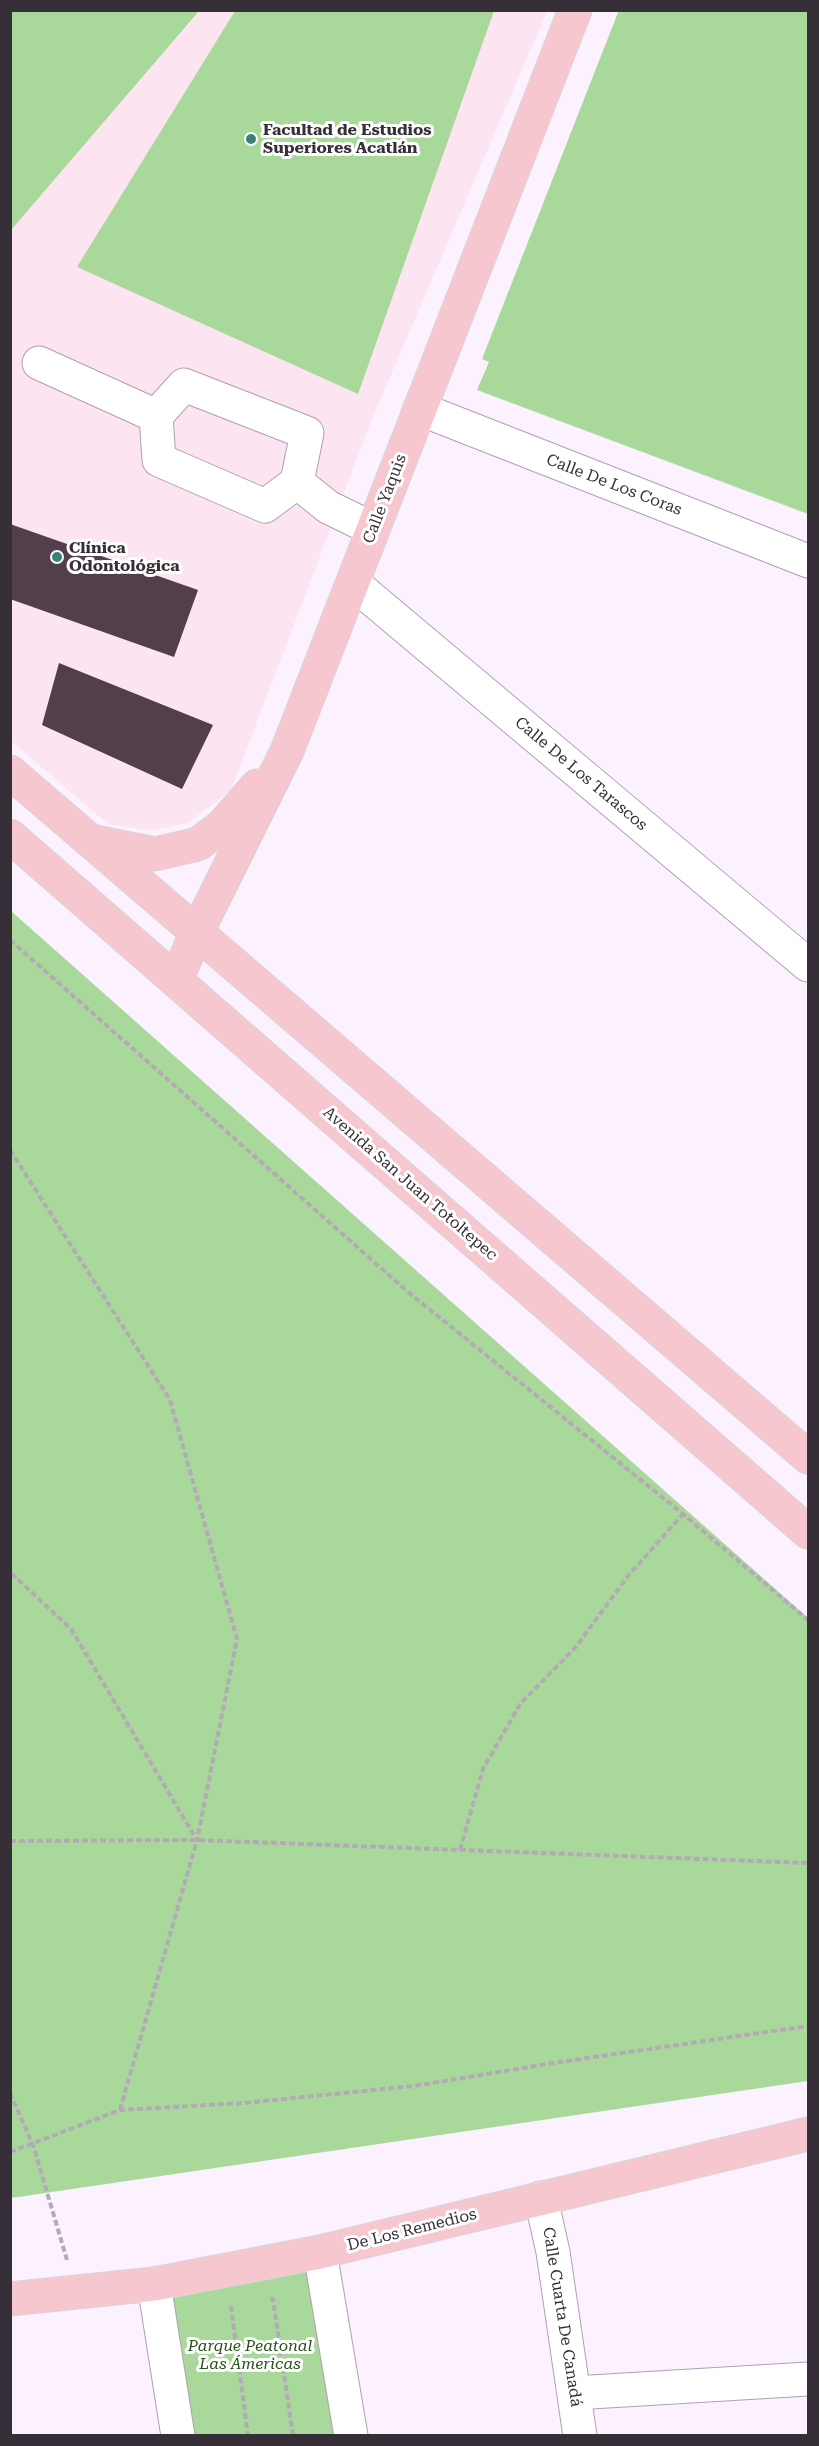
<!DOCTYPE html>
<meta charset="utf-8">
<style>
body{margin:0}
#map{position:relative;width:819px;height:2446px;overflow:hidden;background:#fcf1fe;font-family:"Roboto Serif",serif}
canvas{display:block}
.frame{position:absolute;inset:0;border:12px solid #362f37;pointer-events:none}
</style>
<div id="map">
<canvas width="819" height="2446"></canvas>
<div class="frame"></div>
</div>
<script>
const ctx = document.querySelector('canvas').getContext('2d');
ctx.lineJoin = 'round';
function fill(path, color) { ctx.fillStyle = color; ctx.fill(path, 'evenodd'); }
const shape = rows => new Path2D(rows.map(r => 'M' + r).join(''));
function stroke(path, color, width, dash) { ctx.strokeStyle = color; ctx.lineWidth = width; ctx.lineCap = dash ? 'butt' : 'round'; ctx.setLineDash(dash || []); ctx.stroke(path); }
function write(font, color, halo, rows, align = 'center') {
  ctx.font = font + ' "Roboto Serif",serif'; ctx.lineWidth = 6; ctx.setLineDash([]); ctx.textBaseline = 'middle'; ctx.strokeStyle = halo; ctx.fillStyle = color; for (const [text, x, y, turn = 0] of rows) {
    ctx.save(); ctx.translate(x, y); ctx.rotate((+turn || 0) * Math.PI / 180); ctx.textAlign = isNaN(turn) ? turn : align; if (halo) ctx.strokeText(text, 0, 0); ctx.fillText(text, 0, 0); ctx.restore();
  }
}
fill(shape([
 [11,11,547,11,372,419,231,790,187,823,150,830,108,824,11,741]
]), '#fce4f0');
fill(shape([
 [11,10,199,11,11,230,10,11],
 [619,10,808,11,808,514,477,390,489,362,482,359],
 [235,11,494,11,358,394,77,267],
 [11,911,808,1618,808,2081,11,2198],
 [308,2268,334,2435,192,2435,168,2296]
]), '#a9d99a');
fill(shape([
 [10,524,198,590,174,657,10,599],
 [59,663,213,725,182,789,42,725]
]), '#533f4c');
const minor = shape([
 [39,363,156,416],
 [184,385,307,433,297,482,265,506,159,460,156,416,184,385],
 [420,409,808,561],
 [297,482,328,507,373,529],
 [353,583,808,965],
 [541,2198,553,2252,580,2436],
 [320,2252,351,2436],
 [154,2284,178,2436],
 [574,2393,808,2379]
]);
const major = shape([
 [10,772,808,1457],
 [10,836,808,1532],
 [95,842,155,854,198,844,222,826,257,786],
 [176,980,197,932,287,751,575,10],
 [10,2299,154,2284,320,2252,808,2134]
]);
stroke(minor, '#b09fb4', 35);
stroke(major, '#d7d5d7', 35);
stroke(shape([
 [10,940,408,1292,683,1514,808,1620],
 [10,1150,170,1400,237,1639,197,1840,71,1629,10,1572],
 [10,1841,197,1840,808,1863],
 [460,1850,483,1769,520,1704,575,1648,628,1576,683,1514],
 [10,2093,33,2145,67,2260],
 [120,2110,197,1840],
 [10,2152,120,2110,243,2103,414,2086,553,2063,808,2026],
 [270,2299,273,2299,293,2436],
 [231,2306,248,2436]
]), '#b3aab5', 4, [6, 3]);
stroke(minor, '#fff', 33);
stroke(major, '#f7c7d0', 33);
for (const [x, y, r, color] of [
 [251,139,6,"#3a817a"],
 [57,557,6,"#3a817a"]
]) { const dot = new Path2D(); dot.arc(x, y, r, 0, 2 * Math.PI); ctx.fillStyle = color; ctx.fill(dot); stroke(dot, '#fff', 2); }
write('bold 16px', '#362f37', '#fff', [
 ["Facultad de Estudios",263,130],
 ["Superiores Acatlán",263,148],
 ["Clínica",69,548],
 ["Odontológica",69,566]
], 'left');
write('16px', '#362f37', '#fff', [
 ["Calle De Los Coras",614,485,21],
 ["Calle Yaquis",385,499,-69],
 ["Calle De Los Tarascos",581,774,40],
 ["Avenida San Juan Totoltepec",410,1184,41],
 ["De Los Remedios",412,2230,-14],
 ["Calle Cuarta De Canadá",562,2317,81]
]);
write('italic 16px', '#29521b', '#fff', [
 ["Parque Peatonal",250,2346],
 ["Las Ámericas",250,2364]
]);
</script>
